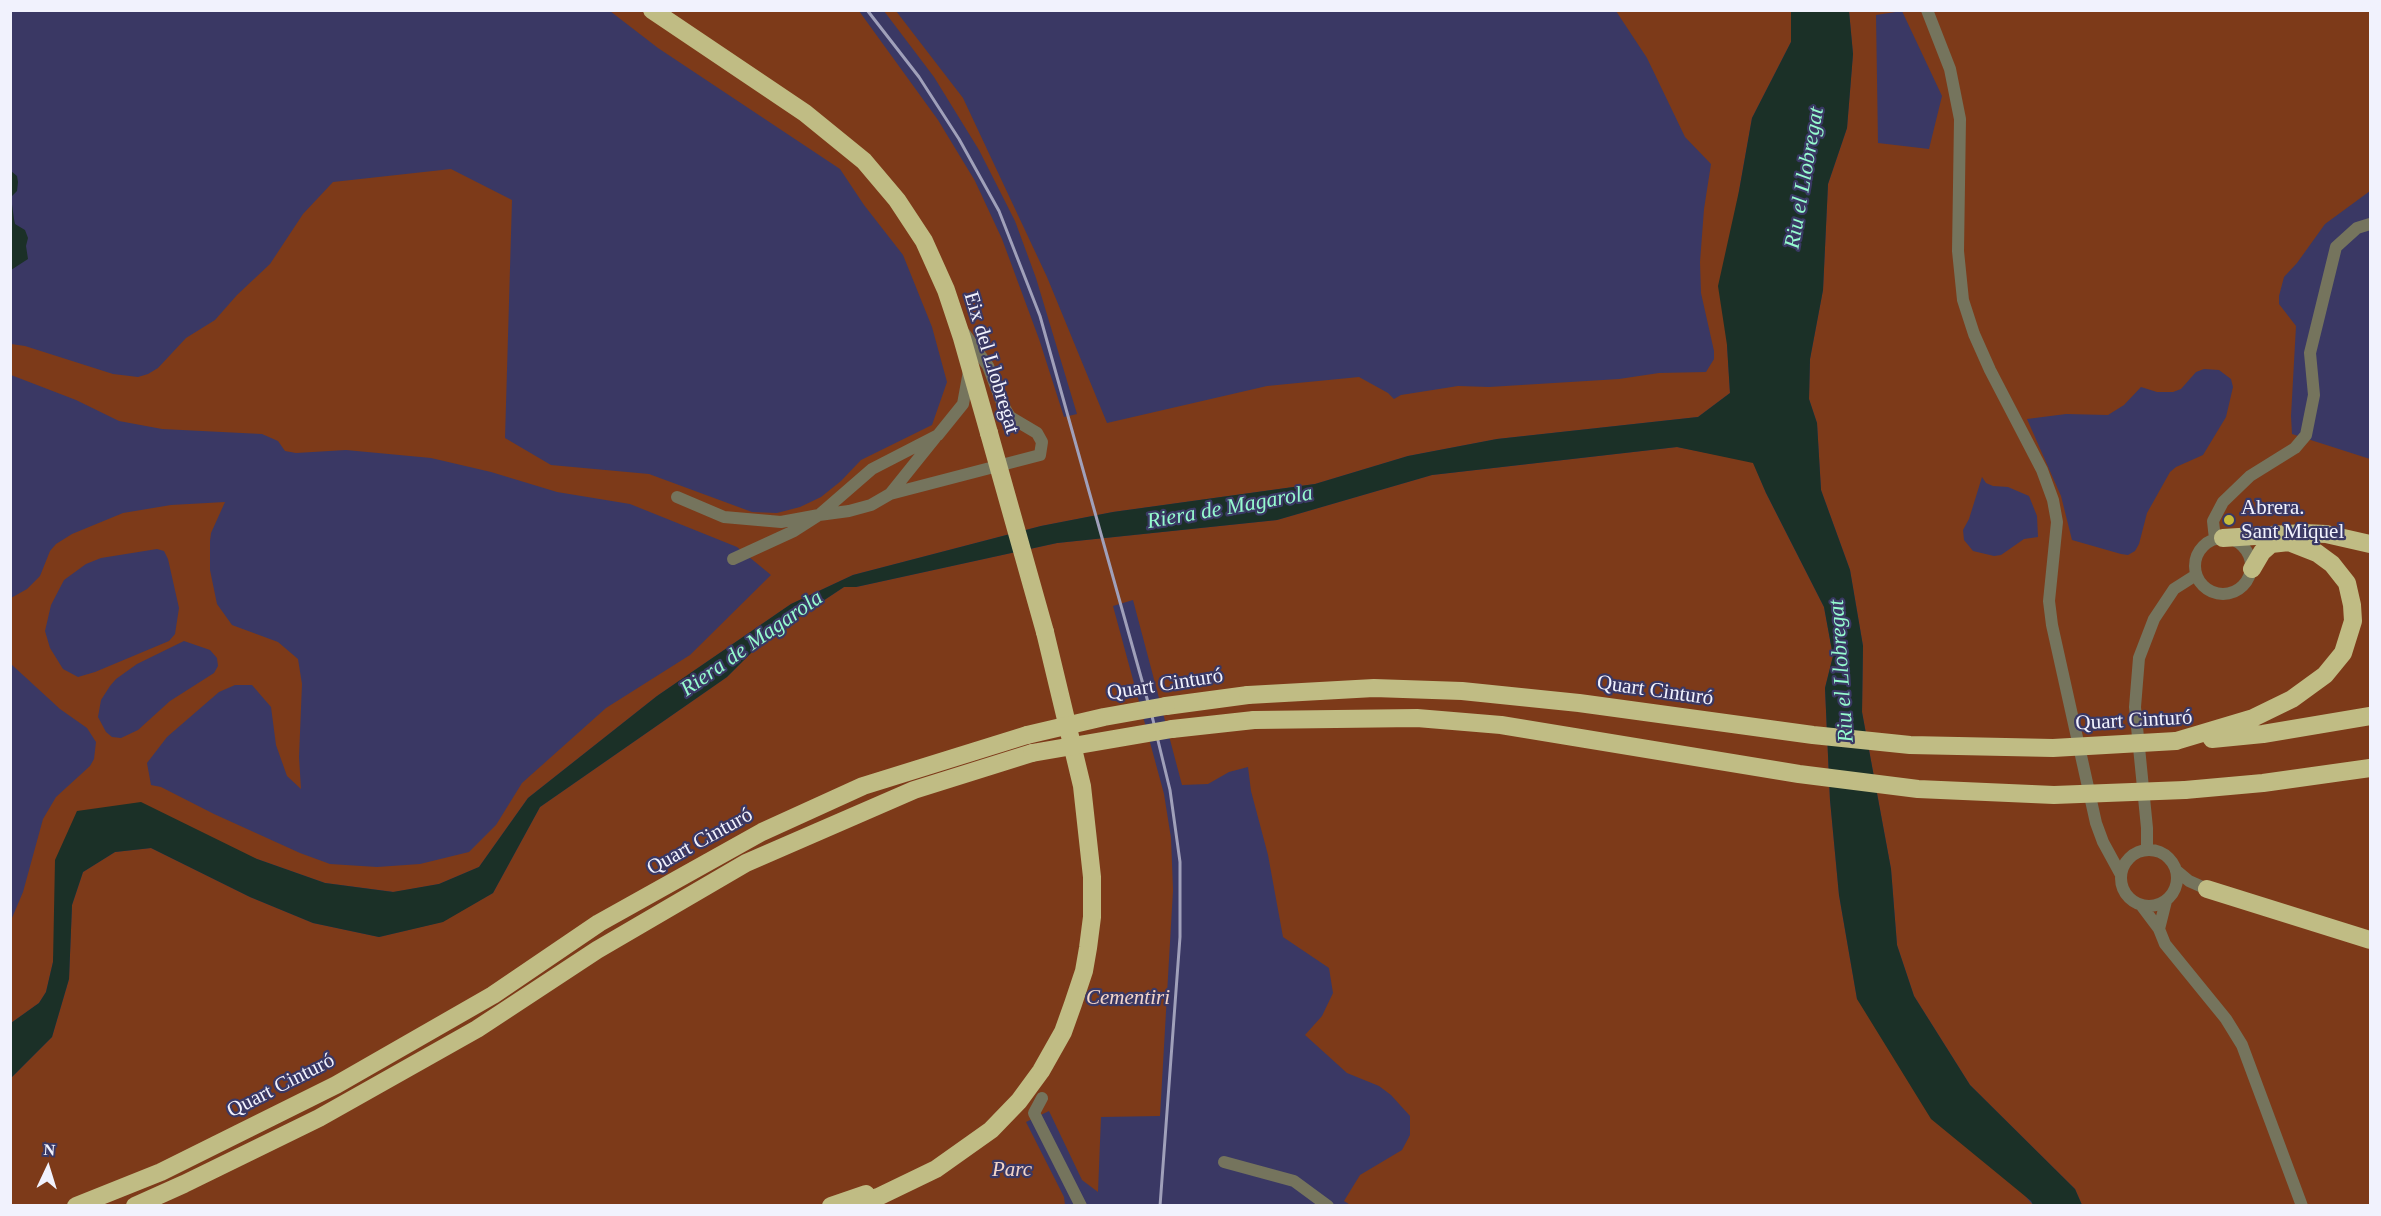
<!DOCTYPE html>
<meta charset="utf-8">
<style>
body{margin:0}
#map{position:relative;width:2381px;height:1216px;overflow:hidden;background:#3a3864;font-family:Georgia,serif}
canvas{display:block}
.frame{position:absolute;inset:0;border:12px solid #f1f2fd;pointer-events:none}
.north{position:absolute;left:18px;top:1138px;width:60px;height:60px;-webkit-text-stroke:4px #3a3864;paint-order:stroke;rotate:4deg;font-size:16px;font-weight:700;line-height:24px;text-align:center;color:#f1f2fd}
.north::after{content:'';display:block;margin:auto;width:21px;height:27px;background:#f1f2fd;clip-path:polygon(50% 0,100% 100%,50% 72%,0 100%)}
</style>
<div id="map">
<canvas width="2381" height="1216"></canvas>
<div class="frame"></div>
<div class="north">N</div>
</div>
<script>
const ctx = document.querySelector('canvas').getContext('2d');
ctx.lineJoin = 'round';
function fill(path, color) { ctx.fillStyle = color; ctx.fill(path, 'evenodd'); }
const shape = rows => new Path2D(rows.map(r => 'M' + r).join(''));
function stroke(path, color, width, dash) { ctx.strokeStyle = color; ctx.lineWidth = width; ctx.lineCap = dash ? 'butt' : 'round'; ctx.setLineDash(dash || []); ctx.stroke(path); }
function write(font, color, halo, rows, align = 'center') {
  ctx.font = font + ' Georgia,serif'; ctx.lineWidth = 4.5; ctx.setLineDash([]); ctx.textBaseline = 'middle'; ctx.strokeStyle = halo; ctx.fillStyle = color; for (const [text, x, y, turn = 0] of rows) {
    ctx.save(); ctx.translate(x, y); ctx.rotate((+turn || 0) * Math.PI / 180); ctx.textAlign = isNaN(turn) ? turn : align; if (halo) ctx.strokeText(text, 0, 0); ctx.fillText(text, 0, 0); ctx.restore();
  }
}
fill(shape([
 [610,11,859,11,938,120,975,181,1002,239,1039,339,1064,417,1077,414,1036,278,1015,221,979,150,934,77,884,11,896,11,963,98,1047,277,1107,423,1267,386,1359,377,1388,393,1394,399,1401,395,1458,386,1489,387,1619,379,1659,373,1706,372,1714,359,1714,351,1701,293,1700,262,1704,209,1711,164,1685,137,1647,58,1616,11,1791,11,1791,42,1752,118,1739,191,1727,345,1730,393,1698,417,1497,439,1408,456,1315,484,1113,512,1041,526,853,575,791,604,657,696,528,798,479,867,439,884,394,892,325,883,257,859,77,811,53,962,46,992,39,1003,11,1023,12,918,23,892,43,819,56,797,90,766,94,759,96,742,87,728,60,709,11,664,11,598,27,589,40,576,50,551,56,544,72,534,123,513,171,505,225,502,211,533,210,541,210,570,217,604,232,625,278,642,298,659,302,684,299,757,301,789,287,776,276,745,271,707,252,685,235,685,219,692,167,737,147,763,151,785,161,787,214,814,300,853,330,864,377,867,420,864,469,852,496,825,522,783,606,708,690,655,771,575,737,547,630,504,557,492,491,472,431,458,346,450,296,453,285,451,278,441,262,434,162,429,119,421,76,400,11,375,11,344,25,346,113,374,138,377,148,374,158,368,186,338,215,320,237,295,270,264,303,214,333,182,451,169,512,200,505,438,551,465,649,474,752,512,777,513,800,507,821,497,841,481,861,460,932,425,947,382,932,327,903,255,864,205,840,169,658,48],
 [157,549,164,551,168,559,179,608,175,634,169,641,95,672,78,677,63,669,50,648,45,631,51,605,64,580,86,564,101,558],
 [184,641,210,650,217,658,218,666,214,673,170,701,138,730,121,738,112,737,106,732,98,717,101,700,110,686,116,679,137,664],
 [1849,11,2370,11,2370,191,2325,224,2297,263,2284,277,2279,296,2279,304,2296,326,2291,416,2292,434,2370,459,2370,1205,2082,1205,2075,1189,1970,1085,1914,996,1897,945,1891,869,1862,712,1863,646,1850,570,1821,490,1817,423,1809,399,1810,359,1823,290,1828,184,1847,128,1853,54],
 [1902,11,1942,96,1929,149,1878,143,1876,15],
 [2204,369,2219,370,2231,379,2233,387,2226,417,2203,455,2176,467,2170,472,2147,513,2139,544,2135,551,2128,555,2121,554,2072,540,2061,496,2027,419,2066,414,2108,415,2124,405,2141,387,2157,392,2173,392,2181,389,2196,372],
 [1982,477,1986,483,1993,486,2008,487,2029,496,2037,516,2038,537,2024,539,2001,555,1994,556,1973,551,1969,546,1964,540,1963,530,1969,519],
 [1677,447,1753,462,1766,493,1824,607,1833,656,1825,688,1830,800,1839,895,1857,999,2033,1205,1352,1206,1344,1201,1360,1175,1402,1150,1410,1135,1410,1116,1391,1095,1379,1086,1347,1073,1305,1035,1322,1016,1333,993,1329,968,1283,937,1268,855,1251,791,1248,767,1229,772,1208,784,1182,785,1133,600,1113,606,1164,794,1171,838,1173,890,1160,1116,1101,1117,1098,1192,1082,1180,1049,1111,1026,1122,1064,1197,1065,1205,11,1206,11,1078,52,1037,69,979,72,905,83,872,115,852,151,848,250,897,313,923,379,937,442,922,493,893,540,807,727,677,764,640,844,587,856,587,1057,543,1277,520,1432,475]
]), '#7d3a19');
fill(shape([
 [1791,11,1849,11,1853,54,1847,128,1828,184,1823,290,1810,359,1809,399,1817,423,1821,490,1850,570,1863,646,1862,712,1891,869,1897,945,1914,996,1970,1085,2075,1189,2082,1205,2033,1205,2031,1201,1931,1119,1857,999,1839,895,1830,800,1825,688,1833,656,1824,607,1766,493,1753,463,1677,447,1432,475,1277,520,1057,543,856,587,844,587,764,640,727,677,540,807,493,893,443,922,379,937,313,923,250,897,151,848,115,852,83,872,72,905,69,979,52,1037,11,1078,11,1023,39,1003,46,992,53,962,55,860,77,811,141,802,257,859,325,883,393,892,439,884,479,867,528,798,657,696,791,604,853,575,1041,526,1113,512,1315,484,1408,456,1497,439,1698,417,1730,393,1727,345,1718,286,1739,191,1752,118,1791,42],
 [11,171,17,176,18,182,17,191,11,197,14,219,15,224,25,230,28,238,26,246,28,259,11,270]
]), '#1b3027');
stroke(shape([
 [1927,10,1950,69,1960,119,1958,251,1963,300,1974,334,1990,370,2042,470,2053,500,2057,522,2049,601,2052,625,2096,823,2103,842,2121,875],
 [890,494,935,438],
 [677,497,724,517,781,522,819,515,872,469,938,435,963,404,969,371],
 '2195 566a28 28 0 1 1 56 0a28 28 0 1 1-56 0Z',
 [2215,539,2213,521,2223,502,2250,476,2295,448,2306,435,2314,395,2310,353,2336,247,2357,228,2370,224],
 [733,559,794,531,819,515,849,511,871,505,890,494,1040,455,1042,442,1037,433,1010,417,1003,405,988,366,965,334],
 [2147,849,2147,828,2135,707,2139,658,2154,619,2174,589,2196,575],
 '2121 878a28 28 0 1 1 56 0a28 28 0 1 1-56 0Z',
 [2177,871,2189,881,2207,889],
 [2141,905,2159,929,2165,944,2226,1019,2242,1045,2302,1206],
 [2159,929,2166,901],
 [1042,1098,1034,1113,1081,1206],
 [1224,1162,1294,1181,1328,1206]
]), '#75745d', 12);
stroke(shape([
 [652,10,805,113,864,161,897,200,924,241,946,290,962,338,989,433],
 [2223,538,2303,533,2326,534,2370,544],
 [1166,706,1248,695],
 [1172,729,1254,720],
 [2212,739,2263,734,2370,716],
 [2176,741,2253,718,2292,699,2325,675,2343,653,2353,621,2352,605,2347,583,2332,564,2317,553,2289,542,2271,544,2262,552,2252,569],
 [2185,790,2263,783,2370,768],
 [2207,889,2370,940],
 [76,1206,161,1172,336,1085,493,995,599,923,762,832,863,786,1027,735],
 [135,1206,184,1184,319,1118,477,1029,597,950,746,863,914,790,1032,753],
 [831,1206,866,1194],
 [854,1206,878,1197,936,1169,991,1130,1019,1101,1041,1071,1063,1032,1073,1004,1084,971,1088,948,1092,917,1092,877,1082,786,1045,632]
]), '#c0bc84', 18);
stroke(shape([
 [867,10,919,77,959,139,999,211,1040,316,1153,720,1170,790,1180,862,1180,937,1160,1206]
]), '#a0a0ba', 3);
stroke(shape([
 [989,433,1045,632],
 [1248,695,1374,688,1462,691,1579,703,1813,735,1910,745,2053,748,2176,741],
 [1254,720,1417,718,1501,725,1799,774,1918,789,2054,795,2185,790],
 [1027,735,1104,717,1166,706],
 [1032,753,1172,729]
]), '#c0bc84', 18);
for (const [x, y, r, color] of [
 [2229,520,6,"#c6bb3c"]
]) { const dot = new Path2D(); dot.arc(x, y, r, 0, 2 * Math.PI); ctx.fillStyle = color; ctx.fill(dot); stroke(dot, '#3a3864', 2); }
write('21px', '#f1f2fd', '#3a3864', [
 ["Eix del Llobregat",991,363,73],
 ["Quart Cinturó",1165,685,-9],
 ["Quart Cinturó",1655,691,8],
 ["Quart Cinturó",2134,721,-3],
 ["Quart Cinturó",700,842,-29],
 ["Quart Cinturó",281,1086,-27]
]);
write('21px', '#f1f2fd', '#3a3864', [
 ["Abrera.",2241,508],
 ["Sant Miquel",2241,532]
], 'left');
write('italic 21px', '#f4d6c9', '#3a3864', [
 ["Cementiri",1128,998],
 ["Parc",1012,1170]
]);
write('italic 22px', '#96fbcf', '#3a3864', [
 ["Riu el Llobregat",1805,178,-80],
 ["Riera de Magarola",1230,508,-10],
 ["Riera de Magarola",752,644,-35],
 ["Riu el Llobregat",1842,671,-94]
]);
</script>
